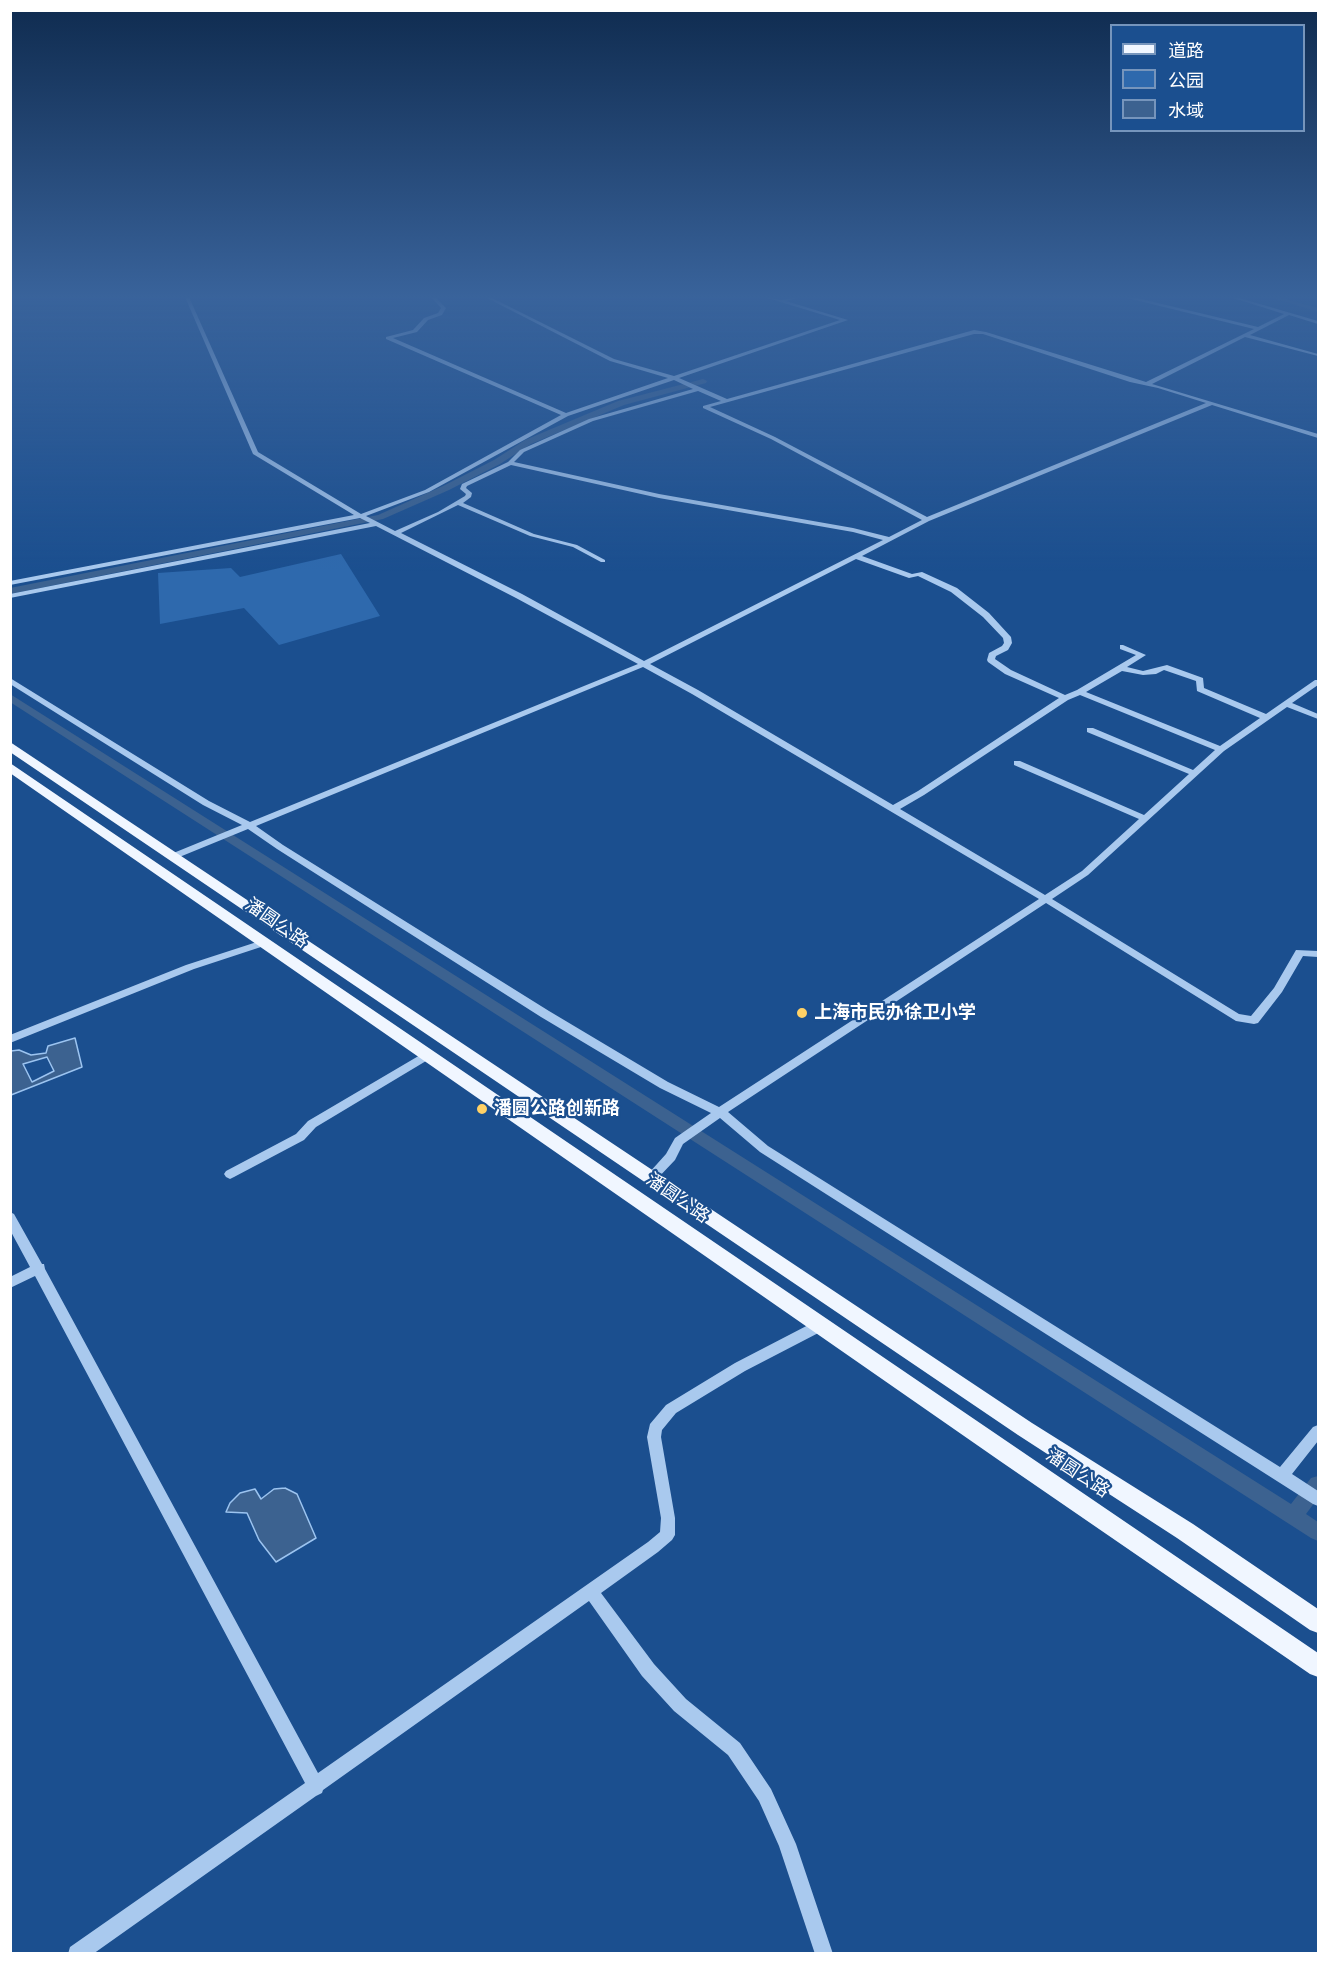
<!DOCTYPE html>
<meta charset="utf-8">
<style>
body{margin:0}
#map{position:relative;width:1329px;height:1964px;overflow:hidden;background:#1b4f8f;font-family:Roboto,"Noto Sans SC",sans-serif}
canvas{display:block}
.frame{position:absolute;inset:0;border:12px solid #fff;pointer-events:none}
.legend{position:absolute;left:1110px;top:24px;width:195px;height:108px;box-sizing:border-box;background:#1b4f8f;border:2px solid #7695bc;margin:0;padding:8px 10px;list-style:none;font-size:18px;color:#fff}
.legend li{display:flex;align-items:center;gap:12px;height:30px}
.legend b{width:30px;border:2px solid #7695bc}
</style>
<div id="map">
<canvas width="1329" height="1964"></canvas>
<div class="frame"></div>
<ul class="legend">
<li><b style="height:8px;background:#f0f6ff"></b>道路</li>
<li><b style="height:16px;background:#2e69ad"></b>公园</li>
<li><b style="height:16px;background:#3c6290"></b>水域</li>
</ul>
</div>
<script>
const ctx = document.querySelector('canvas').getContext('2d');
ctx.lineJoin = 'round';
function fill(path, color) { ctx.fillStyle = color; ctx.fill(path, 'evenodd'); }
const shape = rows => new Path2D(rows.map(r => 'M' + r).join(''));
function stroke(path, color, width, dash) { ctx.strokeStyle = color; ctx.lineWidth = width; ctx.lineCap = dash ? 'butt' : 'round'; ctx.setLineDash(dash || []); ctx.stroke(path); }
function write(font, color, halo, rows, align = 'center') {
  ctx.font = font + ' Roboto,"Noto Sans SC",sans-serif'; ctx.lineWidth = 4.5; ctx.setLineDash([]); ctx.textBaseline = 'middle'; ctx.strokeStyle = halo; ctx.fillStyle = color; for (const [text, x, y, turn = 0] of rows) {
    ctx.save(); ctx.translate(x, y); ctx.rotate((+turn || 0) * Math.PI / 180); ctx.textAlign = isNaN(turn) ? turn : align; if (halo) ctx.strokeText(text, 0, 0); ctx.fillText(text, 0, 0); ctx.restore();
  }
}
fill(shape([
 [341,554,380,616,279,645,244,608,160,624,158,573,231,568,240,577]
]), '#2e69ad');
const water = shape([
 [75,1038,82,1067,11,1095,11,1051,19,1050,31,1055,46,1053,48,1046,75,1038],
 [47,1057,54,1071,32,1082,23,1064,47,1057],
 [285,1488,297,1494,316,1538,276,1562,259,1540,247,1513,226,1512,230,1503,240,1493,255,1489,261,1499,274,1489,285,1488]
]);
fill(water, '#3c6290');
stroke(water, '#9cc4f0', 1.5);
fill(shape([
 [1270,297,1278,297,1318,308,1318,312,1270,297],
 [703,379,707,381,706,383,624,405,531,444,500,464,449,490,383,519,10,594,10,588,378,515,443,486,494,460,525,440,618,401,703,379],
 [10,694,1291,1504,1311,1478,1318,1476,1318,1498,1306,1514,1318,1522,1318,1541,1311,1538,10,702,10,694]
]), '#3c6290');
fill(shape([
 [185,297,189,297,258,452,361,514,425,490,561,415,386,339,386,337,413,330,424,318,438,313,441,308,431,297,435,297,446,308,442,315,428,320,417,332,393,338,566,413,668,378,610,361,485,297,490,297,614,359,674,376,840,320,764,297,781,300,801,297,786,301,848,320,679,378,727,399,974,330,986,332,1146,382,1254,329,1127,298,1127,297,1133,297,1258,327,1284,314,1230,297,1236,297,1318,321,1318,324,1289,315,1250,335,1318,354,1318,356,1245,337,1152,384,1318,434,1318,438,1212,405,929,521,862,556,912,574,922,572,957,588,989,613,1011,637,1012,643,1008,650,996,656,995,659,1011,670,1065,695,1077,690,1136,655,1120,649,1120,645,1123,645,1146,655,1127,667,1143,671,1167,665,1203,678,1204,688,1266,714,1315,680,1318,680,1318,685,1292,703,1318,714,1318,719,1287,707,1224,751,1088,875,1052,899,1239,1014,1251,1016,1274,988,1296,950,1318,951,1318,957,1303,956,1282,992,1258,1023,1254,1024,1236,1021,1046,903,728,1112,768,1146,1280,1467,1313,1427,1318,1425,1318,1441,1292,1474,1318,1491,1318,1506,1313,1504,760,1152,720,1118,683,1144,675,1160,656,1180,652,1182,648,1180,646,1177,648,1174,666,1154,675,1138,711,1113,660,1088,541,1017,277,849,248,829,177,858,171,858,169,856,171,854,242,825,203,805,10,684,10,678,209,801,250,822,638,664,516,598,376,526,10,598,10,594,370,523,360,518,10,585,10,581,354,515,253,454,185,297],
 [974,334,983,334,1130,382,1158,388,1206,403,927,517,775,437,710,407,974,334],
 [674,380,693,389,589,419,520,450,508,462,462,484,460,489,466,494,465,496,438,512,395,531,366,516,429,492,568,416,674,380],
 [698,391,721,401,703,406,703,408,771,439,922,520,889,537,853,528,659,494,514,462,524,452,593,421,698,391],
 [511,465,659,498,853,532,883,540,644,661,522,594,401,533,458,505,530,536,573,547,601,562,605,562,605,560,577,545,534,534,463,503,471,497,472,493,466,488,467,486,511,465],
 [856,559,909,578,918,576,951,592,983,617,1003,638,1004,643,1002,646,989,653,987,660,988,662,1005,674,1059,698,918,791,893,805,698,690,650,664,856,559],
 [643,667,692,694,1039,899,719,1107,668,1082,549,1011,283,845,256,826,643,667],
 [1164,670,1196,681,1197,691,1260,718,1220,746,1086,692,1122,671,1143,675,1156,674,1164,670],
 [1080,695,1215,750,1193,770,1093,728,1087,728,1087,732,1189,774,1144,815,1020,761,1014,761,1014,765,1139,819,1082,871,1045,895,900,809,924,795,1068,700,1080,695],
 [263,940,268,943,267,945,194,969,10,1043,10,1035,186,965,263,940],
 [427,1051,433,1055,431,1058,316,1127,304,1140,234,1177,230,1179,226,1177,224,1174,226,1171,296,1134,308,1121,427,1051],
 [10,1212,14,1214,42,1264,44,1264,45,1269,318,1773,648,1542,660,1532,661,1518,647,1437,650,1424,666,1405,735,1363,816,1321,821,1319,826,1321,828,1325,826,1329,745,1371,676,1413,662,1430,661,1437,675,1518,675,1535,672,1540,658,1552,601,1593,654,1664,686,1699,740,1743,771,1789,796,1844,833,1954,815,1954,779,1846,759,1801,728,1755,674,1711,642,1676,589,1601,323,1790,322,1793,316,1796,93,1954,68,1954,70,1947,305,1783,35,1276,10,1288,10,1277,30,1267,10,1230,10,1212]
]), '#a9c9ee');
fill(shape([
 [10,742,1032,1423,1193,1524,1318,1609,1318,1633,1310,1630,1177,1538,1018,1435,10,752,10,742],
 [10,763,1318,1653,1318,1677,1310,1674,1000,1461,10,773,10,763]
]), '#f0f6ff');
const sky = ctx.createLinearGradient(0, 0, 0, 572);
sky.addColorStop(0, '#0f2b4f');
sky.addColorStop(0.52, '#39639b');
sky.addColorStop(1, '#39639b00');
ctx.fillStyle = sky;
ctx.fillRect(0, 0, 1329, 572);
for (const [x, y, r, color] of [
 [802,1013,6,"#ffd166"],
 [482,1109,6,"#ffd166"]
]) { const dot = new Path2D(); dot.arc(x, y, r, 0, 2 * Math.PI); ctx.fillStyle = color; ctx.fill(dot); stroke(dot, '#1b4f8f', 2); }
write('18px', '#fff', '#1b4f8f', [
 ["潘圆公路",276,924,35],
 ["潘圆公路",677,1199,35],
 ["潘圆公路",1077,1474,34]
]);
write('bold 18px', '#fff', '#1b4f8f', [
 ["上海市民办徐卫小学",814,1013],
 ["潘圆公路创新路",494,1109]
], 'left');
</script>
